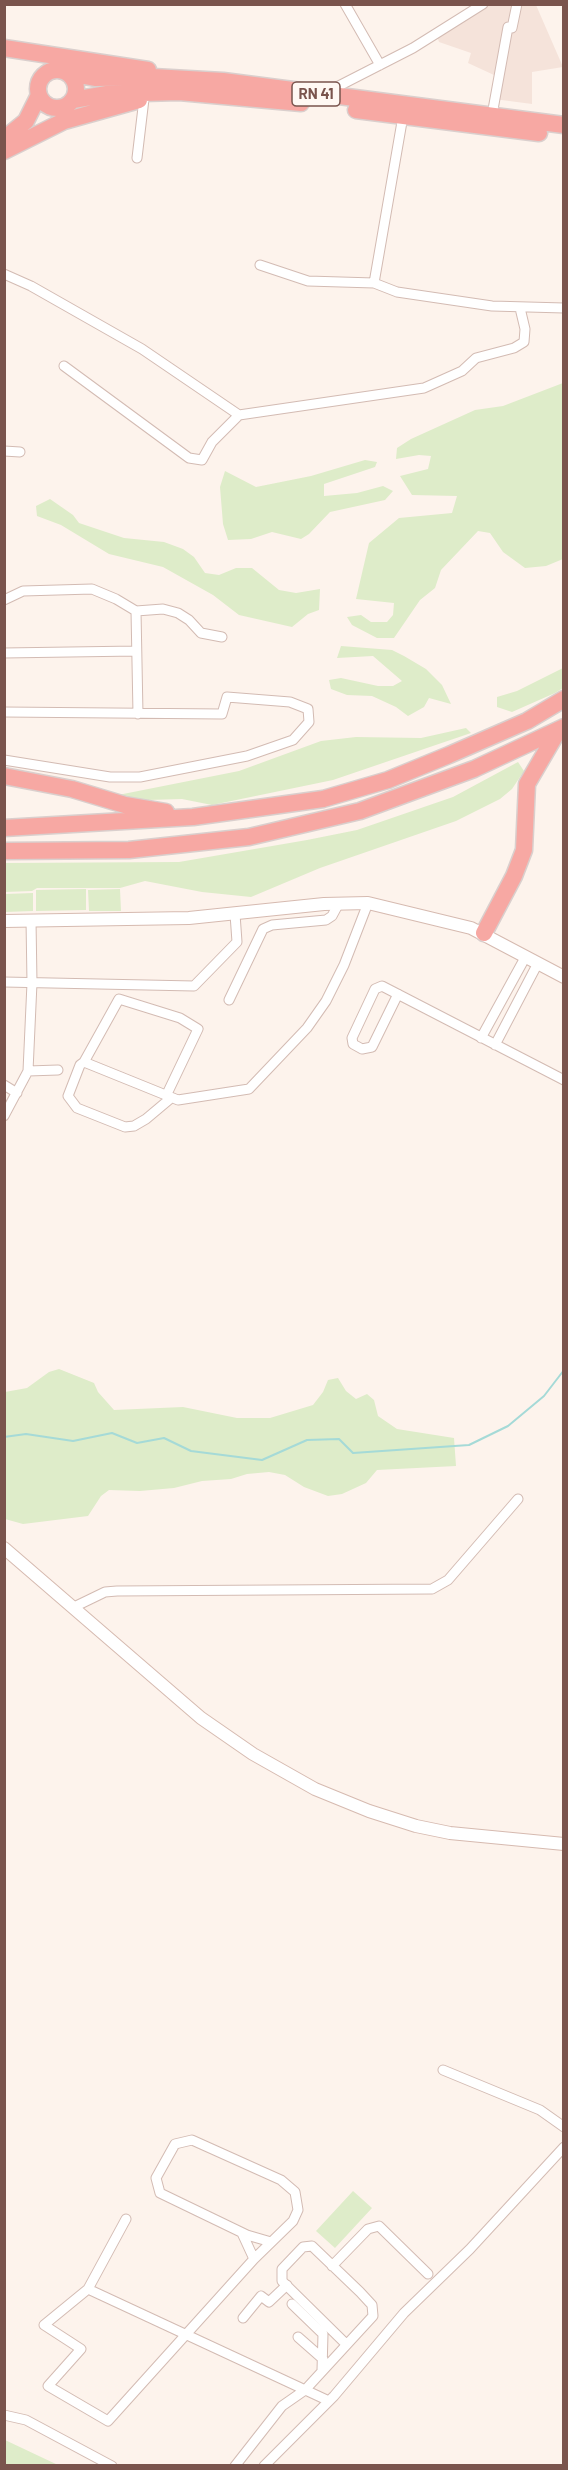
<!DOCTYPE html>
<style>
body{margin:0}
#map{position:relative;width:568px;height:2470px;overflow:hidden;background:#fdf3ec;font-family:Barlow,sans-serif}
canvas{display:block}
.frame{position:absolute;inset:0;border:6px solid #7a544d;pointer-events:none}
</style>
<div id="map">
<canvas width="568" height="2470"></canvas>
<div class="frame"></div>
</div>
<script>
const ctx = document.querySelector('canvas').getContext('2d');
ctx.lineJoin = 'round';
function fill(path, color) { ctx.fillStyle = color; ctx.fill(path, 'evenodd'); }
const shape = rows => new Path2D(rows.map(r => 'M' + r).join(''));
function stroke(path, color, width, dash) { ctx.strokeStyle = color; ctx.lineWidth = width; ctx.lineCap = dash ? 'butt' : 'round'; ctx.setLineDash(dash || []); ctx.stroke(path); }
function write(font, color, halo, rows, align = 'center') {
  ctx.font = font + ' Barlow,sans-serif'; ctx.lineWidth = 5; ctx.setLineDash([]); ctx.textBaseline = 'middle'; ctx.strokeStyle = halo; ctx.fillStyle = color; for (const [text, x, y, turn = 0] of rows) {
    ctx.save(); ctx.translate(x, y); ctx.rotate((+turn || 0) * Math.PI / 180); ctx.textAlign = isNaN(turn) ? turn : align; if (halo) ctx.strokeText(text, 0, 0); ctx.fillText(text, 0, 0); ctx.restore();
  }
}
fill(shape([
 [486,5,536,5,563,67,532,72,532,104,494,99,494,75,468,63,471,53,439,42,436,33]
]), '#f5e3da');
fill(shape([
 [563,383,563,559,546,566,525,568,503,552,490,533,478,531,441,570,435,588,420,600,394,638,377,638,352,625,347,617,361,615,371,622,387,622,393,615,394,603,356,599,369,543,399,518,452,513,457,496,412,495,400,476,428,469,431,456,419,455,396,459,397,448,411,439,475,410,503,406],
 [365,460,377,462,375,467,324,484,324,496,357,493,383,486,393,491,385,500,330,512,309,534,301,539,272,532,251,539,228,540,223,524,220,487,225,471,256,487,311,476],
 [50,499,73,515,79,523,124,538,164,542,183,549,194,557,205,573,219,575,236,568,252,568,279,590,296,593,320,589,319,610,308,614,292,627,239,615,213,595,163,567,109,554,61,525,37,516,36,506],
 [341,646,392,650,404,656,426,669,442,685,451,704,429,698,424,707,408,716,396,707,372,696,347,695,331,689,329,680,341,678,378,686,393,686,402,681,373,656,337,658],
 [563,668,563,688,555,693,512,712,497,707,497,697,517,691],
 [466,728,471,733,333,780,212,805,182,799,147,800,118,795,239,771,321,741,356,737,421,738],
 [518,762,524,771,512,789,500,799,456,821,320,868,251,897,202,892,145,881,120,888,37,888,32,891,5,892,5,863,179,862,307,840,357,830,453,797],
 [86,889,86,910,36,911,36,890],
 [120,889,121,911,89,911,88,890],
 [33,893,33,911,5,912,5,894],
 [59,1369,94,1383,98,1392,114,1410,183,1407,237,1418,270,1418,313,1405,323,1392,328,1380,338,1378,346,1391,356,1399,367,1394,374,1400,378,1416,397,1429,454,1438,456,1466,377,1470,366,1483,342,1494,328,1496,304,1487,285,1475,269,1472,247,1474,231,1479,202,1481,174,1488,140,1491,109,1490,101,1496,88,1516,23,1524,5,1519,5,1392,27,1388,49,1372],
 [353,2191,372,2208,335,2248,316,2231],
 [5,2440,58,2465,5,2465]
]), '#deecc9');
stroke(shape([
 [4,1437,26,1434,73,1441,112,1433,137,1443,164,1438,191,1451,262,1460,307,1440,339,1439,353,1453,469,1445,508,1426,544,1396,564,1370]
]), '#a5dad7', 2);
const street = shape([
 [345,4,380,65],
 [512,28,517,4],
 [327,92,413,48,483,4],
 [492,115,508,27],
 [137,158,144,99],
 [260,265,308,281,374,283,397,292,492,306,564,308],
 [4,274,31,286,142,349,239,415],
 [374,283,403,116],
 [64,366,189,458,202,460,212,442,239,415,424,388,462,371,476,358,514,348,524,342,525,329,520,308],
 [4,451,20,452],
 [4,600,23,591,92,589,116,599,136,611,138,714],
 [136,611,163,609,178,613,189,620,201,633,222,637],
 [4,653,136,651],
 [4,712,222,714,227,697,290,702,308,709,309,722,293,740,247,756,140,777,110,777,4,760],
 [4,982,194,986,237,942,235,914],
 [398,994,372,1047,362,1049,353,1044,352,1038,375,989,382,986,564,1080],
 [229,1000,263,929,272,925,326,920,332,916,339,903],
 [481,1038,526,956],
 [495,1045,538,963],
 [84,1062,119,999,180,1018,198,1029,166,1096],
 [28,1071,58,1070],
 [4,1085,17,1093],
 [171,1098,146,1119,134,1126,125,1127,77,1108,68,1096,80,1065,84,1062,178,1100,249,1089,307,1028,326,1001,344,965,368,903],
 [4,1116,28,1071,32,983,31,920],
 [74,1607,105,1592,117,1591,432,1589,448,1580,518,1499],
 [443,2070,540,2110,564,2127],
 [126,2219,88,2289,44,2325,81,2349,48,2386,108,2421,254,2259,293,2221,298,2210,295,2192,281,2180,192,2140,175,2144,156,2178,160,2193,247,2235,271,2242],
 [242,2233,254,2259],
 [332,2266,368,2229,379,2226,428,2274],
 [88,2289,329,2401],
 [292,2304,323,2334,322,2370],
 [243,2318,261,2296,269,2302,287,2285],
 [298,2337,323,2359],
 [4,2415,26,2420,112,2466],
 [235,2466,282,2406,305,2390,373,2316,372,2305,360,2292,312,2246,303,2247,282,2269,282,2281,346,2344],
 [264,2466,334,2396,404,2313,470,2249,564,2147]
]);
const secondary = shape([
 [4,921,189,918,324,904,368,903,471,928,564,977],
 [4,1548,201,1718,253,1754,315,1789,369,1811,416,1826,450,1833,564,1844]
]);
const highway = shape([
 [4,48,148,70],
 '38 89a19 19 0 1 1 38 0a19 19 0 1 1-38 0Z',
 [68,73,95,78,153,77,223,81,564,125],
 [73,100,107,94,179,92,301,103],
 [356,110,539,133],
 [4,139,26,121,39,95],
 [4,151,64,121,139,100],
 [4,776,72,789,125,805,166,812],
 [4,828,193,817,323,799,388,780,449,755,527,721,564,699],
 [4,851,129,850,249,837,360,811,474,769,564,727],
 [484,933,514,876,524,850,527,784,558,731]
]);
stroke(street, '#d3bbb3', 11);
stroke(secondary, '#d6bab0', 14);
stroke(highway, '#dacfcd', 19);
stroke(street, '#fff', 9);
stroke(secondary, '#fff', 12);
stroke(highway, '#f7a8a3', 16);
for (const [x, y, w] of [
 [316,94,48]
]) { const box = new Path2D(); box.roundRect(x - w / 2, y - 12, w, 24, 4.5); ctx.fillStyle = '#fff8f3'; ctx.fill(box); stroke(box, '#7a544d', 1.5); }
write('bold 15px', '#7a544d', null, [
 ["RN 41",316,94]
]);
</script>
